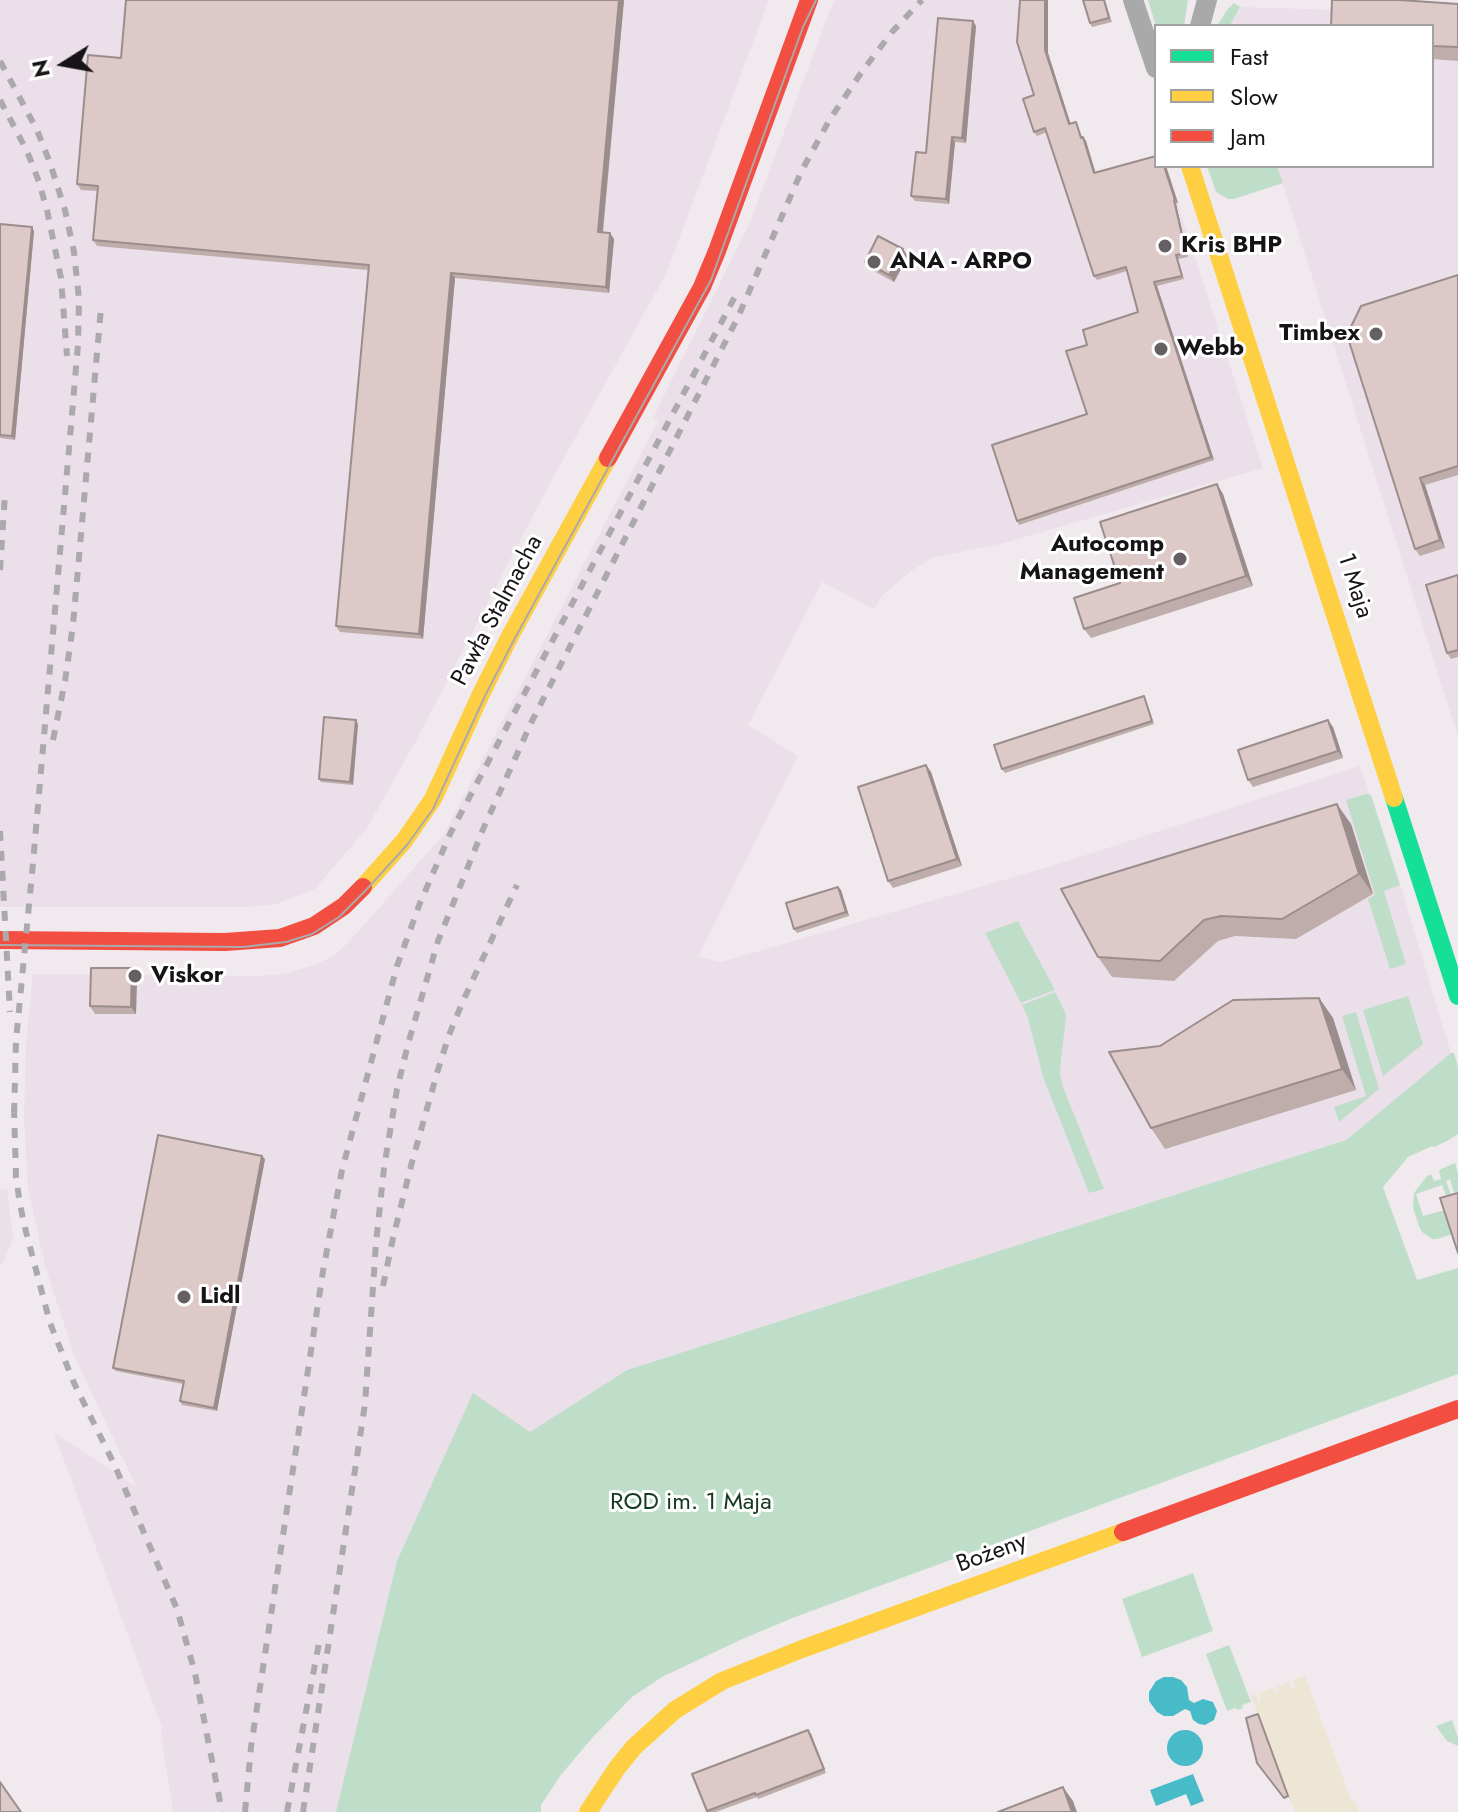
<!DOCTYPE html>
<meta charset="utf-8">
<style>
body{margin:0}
#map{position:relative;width:1458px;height:1812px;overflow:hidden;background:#f0eaef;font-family:Jost,sans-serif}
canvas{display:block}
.legend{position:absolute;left:1154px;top:24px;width:280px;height:144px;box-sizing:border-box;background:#fff;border:2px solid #a2a1a2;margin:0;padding:10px 14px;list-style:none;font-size:24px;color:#171417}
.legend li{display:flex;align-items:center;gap:16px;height:40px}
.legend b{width:40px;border:2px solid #a2a1a2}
.north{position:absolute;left:24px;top:24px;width:80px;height:80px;-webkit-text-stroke:6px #fff;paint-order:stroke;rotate:259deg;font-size:22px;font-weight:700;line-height:32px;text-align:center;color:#171417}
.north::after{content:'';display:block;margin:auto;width:28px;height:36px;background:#171417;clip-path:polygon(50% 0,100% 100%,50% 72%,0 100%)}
</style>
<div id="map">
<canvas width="1458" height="1812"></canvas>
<ul class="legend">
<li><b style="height:10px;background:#16e098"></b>Fast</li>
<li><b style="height:10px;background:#ffcf43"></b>Slow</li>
<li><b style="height:10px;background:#f24e42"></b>Jam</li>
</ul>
<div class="north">N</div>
</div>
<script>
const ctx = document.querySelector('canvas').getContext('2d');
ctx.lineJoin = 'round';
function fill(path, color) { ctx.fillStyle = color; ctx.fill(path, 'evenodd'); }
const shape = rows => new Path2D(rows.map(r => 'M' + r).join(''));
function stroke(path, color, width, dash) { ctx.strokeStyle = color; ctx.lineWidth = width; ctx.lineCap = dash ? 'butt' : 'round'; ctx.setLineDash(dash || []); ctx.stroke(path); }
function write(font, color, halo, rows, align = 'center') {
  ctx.font = font + ' Jost,sans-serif'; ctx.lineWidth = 6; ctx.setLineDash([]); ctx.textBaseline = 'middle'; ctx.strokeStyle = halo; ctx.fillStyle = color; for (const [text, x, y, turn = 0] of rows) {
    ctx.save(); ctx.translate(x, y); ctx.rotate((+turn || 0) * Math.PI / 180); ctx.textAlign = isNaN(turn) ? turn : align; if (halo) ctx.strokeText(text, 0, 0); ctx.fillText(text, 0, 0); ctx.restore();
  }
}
fill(shape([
 [0,0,769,0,666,274,548,487,417,739,367,828,315,889,276,904,246,907,0,907],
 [834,0,1023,0,1075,214,1172,186,1263,468,1004,543,932,558,911,571,883,595,874,609,822,582,748,725,798,756,698,957,721,962,1055,865,1360,766,1401,887,1451,1053,1346,1140,627,1370,530,1433,361,1812,173,1812,161,1734,162,1728,54,1433,136,1486,75,1358,45,1266,28,1188,24,1117,26,1043,33,974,261,976,283,974,317,964,334,955,348,943,444,834,658,421,653,418,750,222],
 [1240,7,1342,10,1458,17,1458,737,1277,166,1432,166,1432,26,1232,26,1230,23],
 [7,1189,13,1239,3,1263,0,1266,0,1190]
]), '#ebdfea');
fill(shape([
 [1148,0,1188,0,1184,26,1156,26],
 [1234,3,1240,7,1231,23,1232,26,1217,26,1227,10],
 [1207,166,1277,166,1283,183,1234,199,1228,199,1216,192],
 [1366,794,1371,795,1400,885,1384,891,1406,964,1390,969,1368,899,1375,895,1346,800],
 [1018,921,1055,990,1021,1003,985,933],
 [1055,992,1063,1008,1066,1016,1061,1060,1060,1074,1063,1087,1104,1189,1089,1193,1043,1077,1028,1018,1022,1005],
 [1408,996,1423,1044,1383,1076,1363,1010],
 [1356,1012,1379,1089,1339,1122,1334,1107,1366,1096,1342,1016],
 [1451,1053,1454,1053,1458,1067,1458,1134,1447,1141,1434,1147,1432,1146,1408,1157,1383,1187,1417,1280,1458,1268,1458,1374,795,1617,740,1640,662,1677,632,1697,592,1738,560,1776,541,1805,541,1812,336,1812,397,1561,473,1393,530,1432,627,1370,1346,1140],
 [1455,1163,1458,1173,1458,1192,1454,1193,1450,1179,1446,1181,1451,1194,1446,1195,1442,1185,1416,1194,1423,1216,1445,1210,1452,1234,1437,1239,1432,1239,1422,1232,1419,1226,1413,1208,1414,1193,1427,1176,1431,1174,1434,1181,1441,1179,1439,1170],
 [1193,1573,1213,1631,1142,1657,1122,1599],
 [1229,1645,1251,1702,1242,1705,1243,1708,1237,1710,1236,1708,1227,1711,1206,1654],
 [1452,1720,1458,1738,1458,1746,1447,1741,1436,1726]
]), '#bfdec9');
fill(shape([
 [1305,1676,1352,1802,1355,1801,1359,1812,1295,1812,1251,1696,1256,1694,1259,1702,1261,1701,1259,1693,1273,1688,1276,1695,1278,1693,1276,1687,1289,1682,1292,1689,1295,1688,1293,1680]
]), '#eee6d4');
fill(shape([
 [1164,1677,1173,1677,1181,1680,1187,1687,1189,1700,1194,1703,1203,1699,1213,1702,1217,1711,1214,1720,1205,1725,1199,1724,1193,1720,1190,1711,1185,1709,1173,1716,1164,1716,1157,1712,1149,1701,1149,1692,1156,1681],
 '1167 1748a18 18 0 1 1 36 0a18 18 0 1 1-36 0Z',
 [1193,1774,1204,1801,1191,1806,1186,1794,1156,1806,1150,1790]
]), '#48bbc9');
stroke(shape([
 [1133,0,1156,68],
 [1200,26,1207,0]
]), '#a9a9aa', 20);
stroke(shape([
 [1394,798,1458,996]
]), '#16e098', 18);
stroke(shape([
 [1190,166,1394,798],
 [363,887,404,841,433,799,481,694,510,636,608,458],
 [588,1812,617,1768,634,1747,675,1710,722,1681,802,1649,1123,1532]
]), '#ffcf43', 18);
stroke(shape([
 [608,458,702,287,717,251,809,0],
 [0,940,225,942,280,938,314,926,344,906,363,887],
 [1123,1532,1458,1409]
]), '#f24e42', 18);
stroke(shape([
 [0,945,243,947,286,942,312,934,339,917,367,889,407,845,433,809,485,696,515,638,711,280,803,27,816,0]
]), '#aca9ac', 2);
stroke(shape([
 [0,61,37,130,50,163,65,210,74,252,79,299,78,345,33,863,16,1041,14,1117],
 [0,100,27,151,39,182,47,210,61,278,67,356],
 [0,570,5,494],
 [53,740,65,681,73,625,101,308],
 [0,831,10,1012],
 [14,1108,16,1177,20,1204,25,1228,50,1323,74,1383,115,1466,177,1609,195,1673,222,1812],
 [383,1286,393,1238,412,1162,437,1073,449,1035,463,1001,517,885],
 [245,1812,251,1747,323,1271,342,1170,397,966,420,903,451,832,739,289],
 [287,1812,319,1643],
 [303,1812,365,1404,376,1243,384,1168,397,1089,408,1044,438,941,484,827,532,721,738,317,802,170,830,119,861,73,892,32,922,0]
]), '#aca9ac', 6, [10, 10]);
fill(shape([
 [126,0,624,0,603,233,614,239,609,293,455,278,423,639,340,632,336,626,368,270,97,246,93,240,98,191,81,190,77,184,121,58],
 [1020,0,1048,0,1048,53,1070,124,1076,122,1078,126,1082,137,1086,141,1095,173,1166,166,1178,203,1176,204,1188,257,1178,259,1184,279,1157,286,1214,460,1019,525,1017,521,1087,414,1087,345,1138,312,1127,271,1097,280,1094,276,1047,132,1037,136,1034,132,1034,95],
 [1083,0,1105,0,1112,22,1092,27,1090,23],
 [1458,4,1458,61,1432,59,1432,26],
 [976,26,966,143,955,142,949,204,915,201,911,196,926,153],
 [0,224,34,231,15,440,0,438],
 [908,256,894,282,870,269,865,262],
 [1458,275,1458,475,1425,485,1445,548,1420,556,1415,549,1347,335],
 [1217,484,1223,494,1253,586,1091,638,1084,629,1120,583],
 [1458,575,1458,657,1451,659,1447,653],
 [1144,696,1146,700,1154,724,1005,773,1002,769],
 [358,724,353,785,321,782,319,779],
 [1333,727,1343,758,1253,787,1248,780],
 [926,765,931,772,962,866,893,888,888,881],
 [1351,824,1373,894,1296,939,1235,936,1218,941,1174,981,1112,977,1098,957],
 [838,887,841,890,849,916,797,933,794,929],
 [132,968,137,975,136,1014,95,1014,90,1006],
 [1319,998,1333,1018,1356,1090,1165,1149,1151,1128,1160,1046],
 [265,1159,217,1411,182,1405,180,1401,183,1384,116,1371,113,1368],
 [811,1733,826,1773,758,1799,757,1797,716,1812,708,1812,707,1811]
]), '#beadab');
fill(shape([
 [619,0,624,0,602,238,598,232],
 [1045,0,1048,0,1048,53,1072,128,1069,124,1045,50],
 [973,21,976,26,966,143,962,138],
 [952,137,955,142,949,204,946,199],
 [1083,137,1086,141,1097,177,1094,173],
 [1164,166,1166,166,1178,203,1175,200],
 [1174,200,1176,204,1188,257,1186,253],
 [32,227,34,231,15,440,12,436],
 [610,233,614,239,609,293,606,287],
 [903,249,908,256,894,282,889,275],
 [451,273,455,278,423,639,419,634],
 [1154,282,1157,286,1214,460,1211,457],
 [1420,478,1425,485,1445,548,1440,540],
 [1217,484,1223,494,1253,586,1246,576],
 [356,720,358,724,353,785,350,782],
 [1328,720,1333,727,1343,758,1338,751],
 [926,765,931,772,962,866,957,859],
 [1337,804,1351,824,1373,894,1359,874],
 [838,887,841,890,849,916,846,912],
 [132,968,137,975,136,1014,131,1007],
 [1319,998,1333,1018,1356,1090,1342,1069],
 [262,1156,265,1159,217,1411,214,1408],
 [1258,1714,1260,1718,1290,1799,1288,1796],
 [1063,1787,1073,1801,1077,1812,1072,1812]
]), '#9b8d8b');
const building = shape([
 [126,0,619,0,598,232,610,233,606,287,451,273,419,634,336,626,369,265,93,240,98,186,77,184,88,55,121,58,126,0],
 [1020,0,1045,0,1045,50,1069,124,1076,122,1081,138,1083,137,1094,173,1156,156,1156,166,1164,166,1175,200,1174,200,1186,253,1176,255,1182,276,1154,282,1211,457,1017,521,992,445,1087,414,1066,351,1087,345,1083,330,1138,312,1126,267,1094,276,1045,128,1034,132,1023,99,1034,95,1017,42,1020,0],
 [1083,0,1104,0,1109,18,1090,23,1083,0],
 [1332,0,1400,0,1458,4,1458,47,1432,46,1432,26,1331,26,1332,0],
 [938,18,973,21,962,138,952,137,946,199,911,196,916,152,926,153,938,18],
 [0,224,32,227,12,436,0,435,0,224],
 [878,236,903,249,889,275,865,262,878,236],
 [1458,275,1458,466,1420,478,1440,540,1415,549,1347,335,1361,306,1458,275],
 [1217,484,1246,576,1084,629,1074,598,1120,583,1100,522,1217,484],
 [1458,575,1458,650,1447,653,1426,585,1458,575],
 [1144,696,1152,721,1002,769,994,745,1144,696],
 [324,717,356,720,350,782,319,779,324,717],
 [1328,720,1338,751,1248,780,1238,750,1328,720],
 [926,765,957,859,888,881,858,787,926,765],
 [1337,804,1359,874,1282,919,1221,916,1204,920,1160,961,1098,957,1061,889,1337,804],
 [838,887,846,912,794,929,786,903,838,887],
 [91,968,132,968,131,1007,90,1006,91,968],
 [1319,998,1342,1069,1151,1128,1109,1052,1160,1046,1233,1000,1319,998],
 [158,1135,262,1156,214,1408,180,1401,184,1381,113,1368,158,1135],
 [1458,1193,1458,1253,1440,1198,1458,1193],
 [1258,1714,1288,1796,1284,1798,1257,1763,1246,1718,1258,1714],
 [808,1730,824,1769,756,1795,755,1793,707,1811,692,1774,808,1730],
 [0,1782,21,1812,0,1812,0,1782],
 [1063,1787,1072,1812,998,1812,1063,1787]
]);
fill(building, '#ddc9c7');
stroke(building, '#9b8d8b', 2);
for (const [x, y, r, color] of [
 [1165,246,8,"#635f63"],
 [874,262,8,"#635f63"],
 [1376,334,8,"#635f63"],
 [1161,349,8,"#635f63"],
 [1180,559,8,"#635f63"],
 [135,976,8,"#635f63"],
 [184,1297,8,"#635f63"]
]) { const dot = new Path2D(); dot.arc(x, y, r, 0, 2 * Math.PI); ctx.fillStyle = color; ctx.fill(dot); stroke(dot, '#fff', 3); }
write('bold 24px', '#171417', '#fff', [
 ["Kris BHP",1181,246],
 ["ANA - ARPO",890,262],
 ["Timbex",1360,334,"right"],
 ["Webb",1177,349],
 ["Autocomp",1164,545,"right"],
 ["Management",1164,573,"right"],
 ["Viskor",151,976],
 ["Lidl",200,1297]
], 'left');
write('24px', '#171417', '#fff', [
 ["1 Maja",1354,586,72],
 ["Pawła Stalmacha",498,611,-62],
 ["Bożeny",992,1554,-20]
]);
write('24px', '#153922', '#fff', [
 ["ROD im. 1 Maja",691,1503]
]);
</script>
